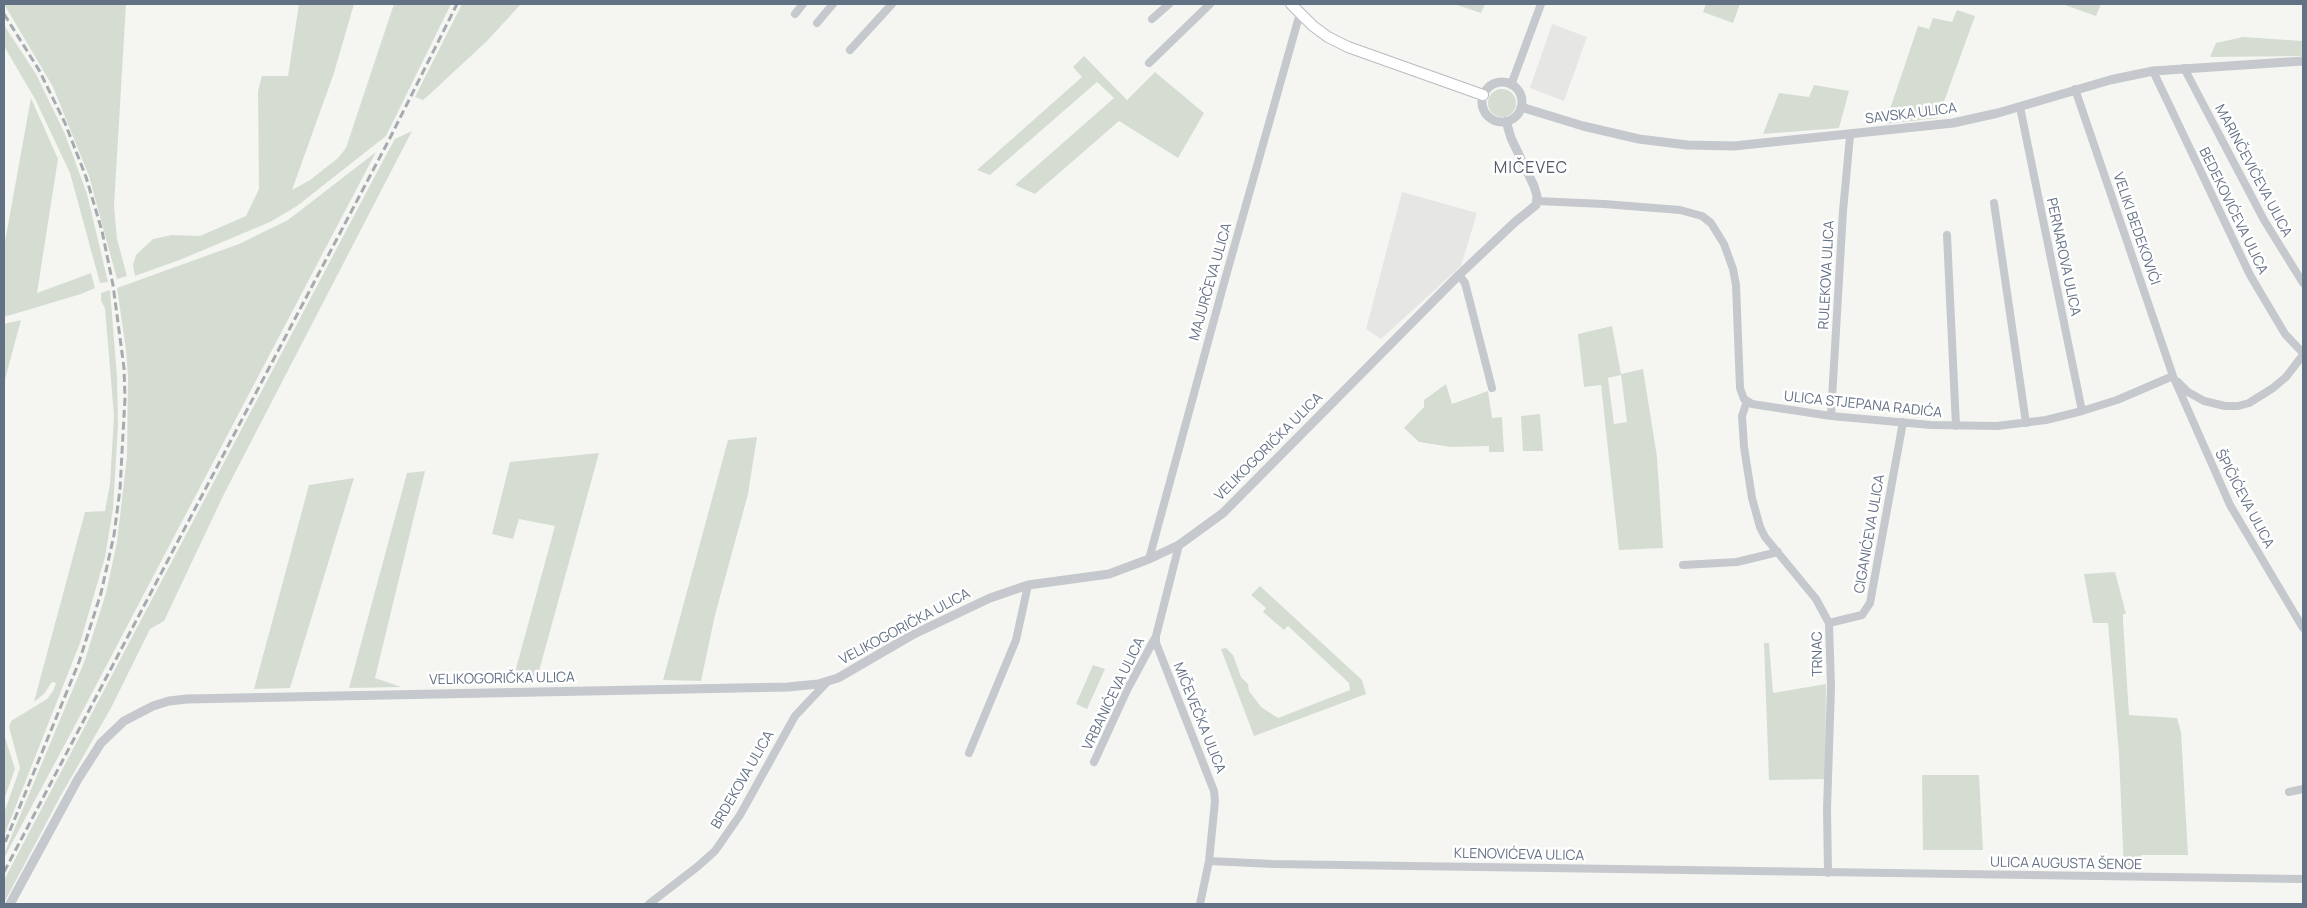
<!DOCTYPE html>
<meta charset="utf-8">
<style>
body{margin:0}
#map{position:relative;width:2307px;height:908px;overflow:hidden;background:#f5f6f2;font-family:Manrope,sans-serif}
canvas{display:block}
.frame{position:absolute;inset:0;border:5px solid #637185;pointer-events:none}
</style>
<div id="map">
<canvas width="2307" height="908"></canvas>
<div class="frame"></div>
</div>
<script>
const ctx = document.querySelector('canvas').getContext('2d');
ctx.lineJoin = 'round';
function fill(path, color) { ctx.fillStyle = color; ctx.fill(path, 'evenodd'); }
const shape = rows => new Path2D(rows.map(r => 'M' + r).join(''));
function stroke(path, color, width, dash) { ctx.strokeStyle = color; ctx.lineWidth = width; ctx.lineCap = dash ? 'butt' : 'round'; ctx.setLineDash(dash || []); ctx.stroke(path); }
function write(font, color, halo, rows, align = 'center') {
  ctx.font = font + ' Manrope,sans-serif'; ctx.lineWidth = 5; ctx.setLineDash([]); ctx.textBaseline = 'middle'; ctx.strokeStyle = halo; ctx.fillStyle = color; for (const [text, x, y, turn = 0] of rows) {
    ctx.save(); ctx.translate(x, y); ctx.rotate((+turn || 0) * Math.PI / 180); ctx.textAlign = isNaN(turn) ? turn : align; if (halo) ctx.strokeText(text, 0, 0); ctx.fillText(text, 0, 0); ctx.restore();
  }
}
fill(shape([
 [1552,24,1587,37,1564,101,1530,88],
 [1402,192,1477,213,1461,266,1381,339,1366,329]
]), '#e6e6e5');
fill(shape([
 [4,4,126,4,114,206,117,239,127,276,117,279,89,176,53,87],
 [299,4,354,4,334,73,292,190,310,180,338,158,346,148,394,4,451,4,386,136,297,206,270,222,182,259,135,276,133,265,136,255,153,239,172,235,200,236,246,216,259,189,258,91,262,76,288,76],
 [462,4,521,4,487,41,430,94,423,100,415,97],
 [1454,4,1485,4,1481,13],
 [1706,4,1740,4,1733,23,1703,12],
 [2062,4,2101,4,2096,16],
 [1957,10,1975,16,1938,118,1885,124,1918,26,1929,29,1933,18,1952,22],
 [4,25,36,74,65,134,87,194,108,282,100,283,70,173,35,99,4,46],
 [2243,37,2303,41,2303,56,2210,57,2216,43],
 [1084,56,1127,100,1155,72,1204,113,1178,158,1119,121,1035,194,1015,185,1114,98,1097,82,990,175,977,170,1082,77,1073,67],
 [1814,85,1849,91,1839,128,1763,134,1779,93,1809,97],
 '1488 103a14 14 0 1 1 28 0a14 14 0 1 1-28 0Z',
 [31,98,58,159,37,293,91,273,95,288,81,294,4,317,4,247],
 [412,131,225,492,164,621,150,629,111,708,60,797,4,903,4,880,386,155,395,139],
 [376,152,71,733,4,858,4,854,85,660,106,593,117,542,127,456,128,377,126,350,117,288,239,244,288,220],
 [110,290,117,377,118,425,113,509,105,557,80,643,4,836,4,813,20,768,9,727,11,721,47,699,53,691,56,683,52,682,44,694,34,702,85,512,105,511,110,484,114,416,105,308,101,301,101,293],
 [21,320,4,383,4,324],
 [1612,326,1621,374,1643,369,1657,457,1663,548,1619,550,1601,385,1584,387,1578,334],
 [1621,375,1627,422,1614,424,1608,378],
 [1446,384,1452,404,1488,391,1492,418,1502,417,1504,452,1489,452,1489,446,1451,447,1419,442,1404,428,1424,407,1424,400],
 [1540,414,1543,451,1523,451,1521,416],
 [757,437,748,494,715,615,701,681,663,680,728,440],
 [599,453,536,682,512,683,555,526,519,519,513,539,492,534,510,462],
 [425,471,375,678,401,687,349,688,407,473],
 [354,478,290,688,254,689,309,485],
 [2115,572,2126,614,2123,614,2123,621,2129,715,2177,718,2181,732,2188,855,2141,855,2143,872,2124,871,2119,754,2108,623,2093,623,2084,574],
 [1260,586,1362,680,1366,694,1254,736,1221,649,1226,648,1233,655,1241,677,1248,684,1249,691,1261,707,1278,718,1350,690,1349,683,1288,626,1284,630,1263,612,1266,608,1251,595],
 [1764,643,1769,643,1773,693,1826,684,1825,779,1769,780],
 [1093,665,1105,669,1087,709,1076,704],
 [4,734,15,769,4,800],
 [1922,775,1979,775,1983,850,1923,850]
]), '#d5ddd3');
const secondary = shape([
 [1291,4,1313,26,1328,37,1348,47,1483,95]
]);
stroke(secondary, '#b7bbc1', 12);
stroke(shape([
 [795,14,803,4],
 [1152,19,1169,4],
 [817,23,833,4],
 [850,50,892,4],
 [1149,63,1210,4],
 [2184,68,2264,220,2303,283],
 [2153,71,2250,275,2285,334,2303,353],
 [1511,85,1541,4],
 [2075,89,2173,376,2230,505,2303,628],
 [2020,107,2082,411],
 [1537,201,1604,204,1680,210,1702,216,1711,223,1724,244,1733,269,1736,285,1740,388,1744,399,1752,404,1831,416,1931,425,1997,426,2046,420,2082,411,2117,400,2173,376],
 [1994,203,2026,423],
 [1947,235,1956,426],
 [1459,275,1465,283,1492,388],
 [2178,382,2188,392,2204,401,2225,406,2238,406,2249,403,2273,388,2286,377,2303,355],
 [1747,401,1742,416,1744,447,1752,498,1760,527,1765,537,1816,599,1829,623,1831,687,1827,809,1828,873],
 [1831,416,1843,211,1850,136],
 [1179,545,1156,636,1156,643,1214,791,1215,801,1209,861,1200,904],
 [1149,559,1224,283,1300,13],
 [1683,565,1737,562,1778,552],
 [1829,623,1862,615,1870,603,1903,422],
 [969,753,1016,640,1028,585],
 [1094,762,1127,690,1155,638],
 [2289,792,2303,789],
 [1209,861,1273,864,2303,879],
 [649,904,697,867,715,851,740,815,795,716,828,681]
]), '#c5c8cc', 8);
stroke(shape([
 '1482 102a20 20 0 1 1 40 0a20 20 0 1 1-40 0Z',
 [1521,107,1583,126,1639,139,1687,145,1734,146,1953,123,1998,113,2110,80,2153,71,2303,61],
 [10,904,78,779,101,743,124,721,153,706,169,701,187,699,788,687,818,684,838,678,912,635,990,598,1028,585,1109,574,1149,559,1179,545,1223,513,1459,275,1515,222,1536,205,1537,196,1534,186,1511,138,1506,121]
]), '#c5c8cc', 9);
stroke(secondary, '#fff', 10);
stroke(shape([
 [4,14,39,70,65,123,86,177,102,231,113,285,124,368,125,398,120,489,114,535,101,593,79,662,4,845],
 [4,872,391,136,457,4]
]), '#a5aab1', 3, [8, 4]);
write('14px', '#637185', '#fff', [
 ["SAVSKA ULICA",1911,114,-7],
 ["MARINČEVIĆEVA ULICA",2253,171,62],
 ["BEDEKOVIĆEVA ULICA",2233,211,64],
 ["VELIKI BEDEKOVIĆI",2136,229,71],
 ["PERNAROVA ULICA",2063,257,78],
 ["RULEKOVA ULICA",1827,275,-87],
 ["MAJURČEVA ULICA",1211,282,-74],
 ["ULICA STJEPANA RADIĆA",1863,405,6],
 ["VELIKOGORIČKA ULICA",1269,447,-45],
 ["ŠPIČIĆEVA ULICA",2244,499,62],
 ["CIGANIĆEVA ULICA",1870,534,-80],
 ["VELIKOGORIČKA ULICA",905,627,-28],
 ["TRNAC",1818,654,-91],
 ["VELIKOGORIČKA ULICA",502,679,-1],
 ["VRBANIĆEVA ULICA",1114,694,-64],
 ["MIČEVEČKA ULICA",1199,718,68],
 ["BRDEKOVA ULICA",743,780,-60],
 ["KLENOVIĆEVA ULICA",1519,855,1],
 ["ULICA AUGUSTA ŠENOE",2066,864,1]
]);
ctx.letterSpacing = '1px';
write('16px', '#515b69', '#fff', [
 ["MIČEVEC",1531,169]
]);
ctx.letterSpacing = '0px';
</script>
